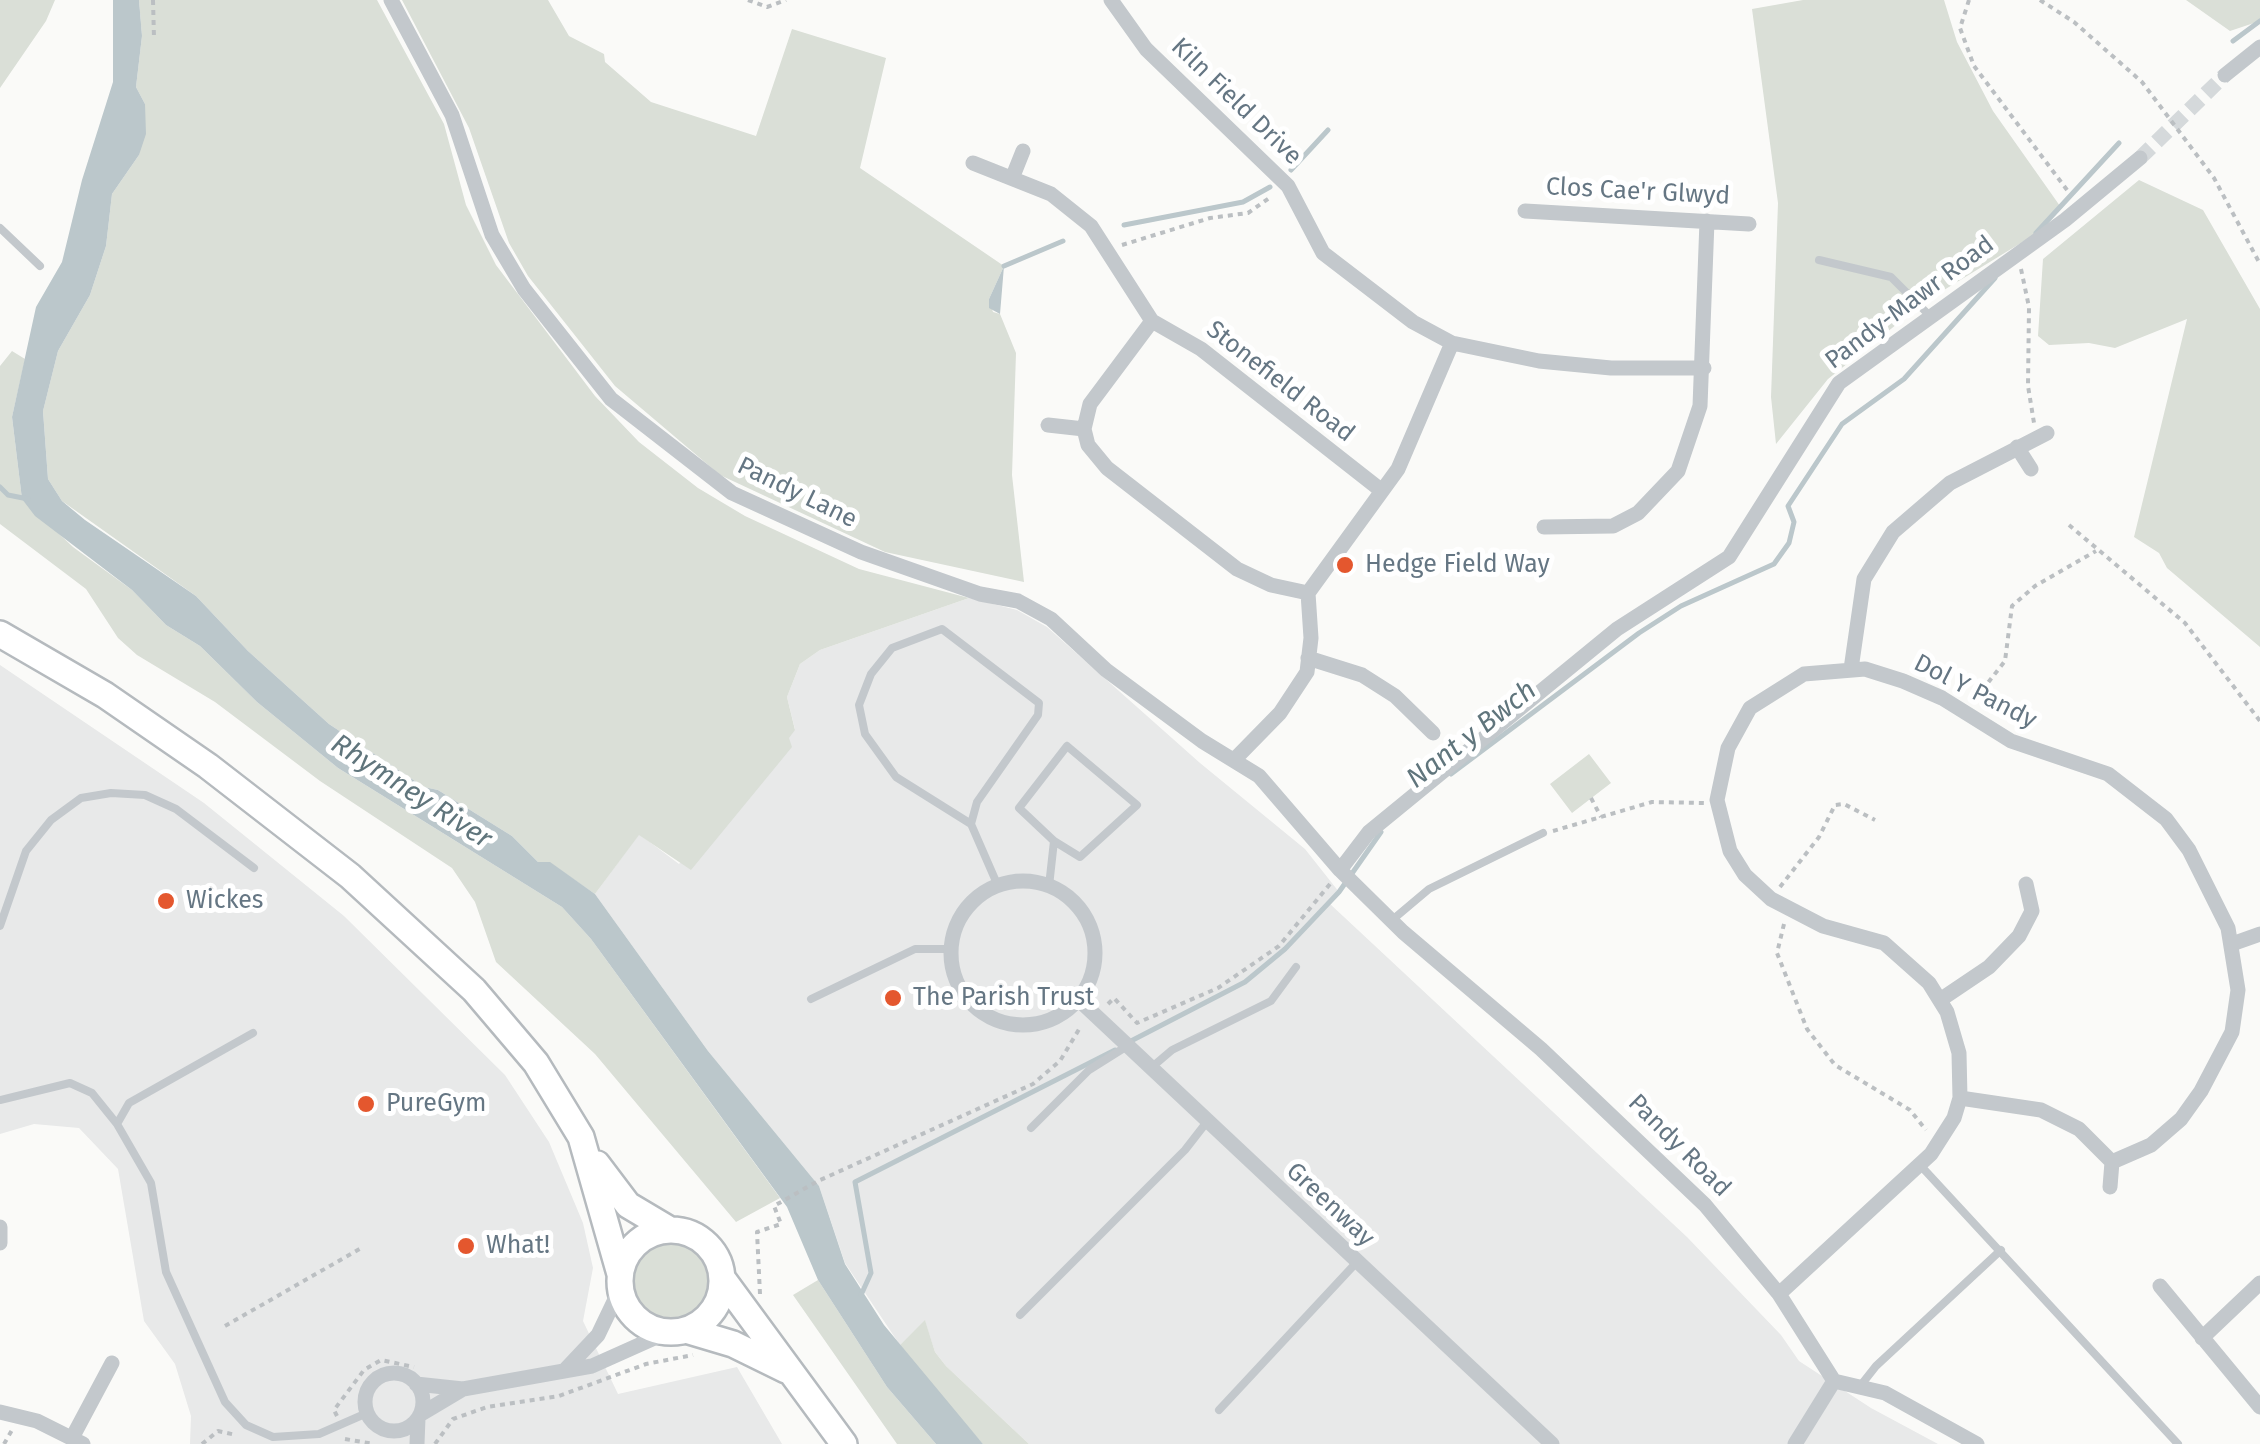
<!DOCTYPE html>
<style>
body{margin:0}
canvas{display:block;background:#fafaf8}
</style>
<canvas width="2260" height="1444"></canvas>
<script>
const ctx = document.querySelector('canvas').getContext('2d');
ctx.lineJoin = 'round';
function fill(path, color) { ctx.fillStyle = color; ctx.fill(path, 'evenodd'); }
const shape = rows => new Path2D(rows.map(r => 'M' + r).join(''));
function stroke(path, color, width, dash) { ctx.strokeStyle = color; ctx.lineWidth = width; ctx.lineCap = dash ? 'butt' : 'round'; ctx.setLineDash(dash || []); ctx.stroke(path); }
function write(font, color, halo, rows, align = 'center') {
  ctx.font = font + ' "Fira Sans",sans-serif'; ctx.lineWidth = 10; ctx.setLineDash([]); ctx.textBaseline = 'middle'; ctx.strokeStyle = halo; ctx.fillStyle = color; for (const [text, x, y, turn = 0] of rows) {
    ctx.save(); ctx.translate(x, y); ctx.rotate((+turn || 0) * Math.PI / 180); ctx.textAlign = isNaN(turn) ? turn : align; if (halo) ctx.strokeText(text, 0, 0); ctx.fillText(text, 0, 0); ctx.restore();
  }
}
fill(shape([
 [969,598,1017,610,1047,627,1200,763,1305,849,1339,892,1329,903,1687,1237,1781,1335,1799,1361,1871,1408,1938,1444,1029,1444,946,1366,935,1352,925,1321,900,1345,845,1263,819,1186,708,1051,595,894,639,834,679,864,795,729,787,697,800,664,820,650],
 [0,665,204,803,344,916,505,1075,549,1142,583,1223,593,1268,583,1321,618,1394,737,1367,782,1444,190,1444,191,1416,175,1364,144,1321,118,1169,79,1128,34,1124,0,1134]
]), '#e8e9e9');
fill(shape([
 [0,0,55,0,46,21,0,88],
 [139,0,377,0,444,124,466,205,496,265,595,396,639,442,698,488,745,516,859,569,969,598,820,650,800,664,787,697,795,730,789,738,792,747,691,870,639,835,595,894,550,863,538,862,512,836,438,790,424,787,329,724,248,651,196,596,62,501,48,479,43,411,58,351,90,295,106,246,112,194,139,155,145,104,136,87,142,36],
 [402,0,548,0,569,36,604,54,605,62,651,102,756,136,792,29,886,58,860,168,1004,266,989,299,993,312,1000,314,1016,353,1012,475,1024,582,885,552,720,475,615,386,528,276,509,243,469,128],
 [1803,0,1944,0,1957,42,1993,111,2060,206,2034,235,1926,301,1828,379,1776,444,1771,397,1778,203,1752,9],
 [2186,0,2260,0,2260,21,2230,31],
 [2139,180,2203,210,2260,309,2260,647,2167,568,2159,553,2134,537,2187,319,2115,348,2089,343,2049,345,2038,336,2043,259],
 [12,351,25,359,12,417,22,499,73,547,132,590,166,625,200,646,257,702,338,768,562,907,591,939,780,1198,736,1222,595,1054,496,962,475,902,452,868,320,781,215,702,137,655,118,638,86,589,0,524,0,366],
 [1589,754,1611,783,1572,813,1550,784],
 '631 1282a39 39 0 1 1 78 0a39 39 0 1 1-78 0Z',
 [818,1280,887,1387,936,1444,897,1444,793,1295],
 [925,1320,935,1352,946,1366,1029,1444,983,1444,939,1395,900,1345]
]), '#dadfd7');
fill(shape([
 [113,0,139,0,142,36,136,87,145,104,146,134,139,155,112,194,106,246,90,295,58,351,43,411,48,479,62,501,85,520,196,596,248,651,329,724,424,787,438,790,512,836,538,862,550,862,595,894,708,1051,819,1186,845,1264,884,1325,983,1444,936,1444,887,1387,818,1280,787,1207,591,939,562,907,338,768,257,702,200,646,166,625,132,590,35,516,22,499,12,417,36,307,62,262,82,180,113,82],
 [1004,266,1000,314,989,308,989,299]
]), '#bbc7cb');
stroke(shape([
 [2233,41,2260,21],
 [1291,170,1328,130],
 [1124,225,1243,202,1270,187],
 [2036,233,2119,143],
 [1004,266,1063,241],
 [0,487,8,495,28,499],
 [1451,774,1639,633,1681,606,1774,564,1789,543,1794,522,1788,506,1842,424,1904,379,1995,278],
 [1129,1042,1245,982,1285,949,1339,892,1381,832],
 [861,1295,871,1273,855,1182,1115,1050]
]), '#bbc7cb', 5);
stroke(shape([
 [2140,158,2225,75]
]), '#d5d9db', 15, [15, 8]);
const primary = shape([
 [0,634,105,695,208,766,350,876,474,990,536,1063,581,1137,620,1274],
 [597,1164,628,1205,670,1230],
 '620 1281a51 51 0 1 1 102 0a51 51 0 1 1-102 0Z',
 [722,1278,844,1444],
 [686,1330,733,1344,786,1370]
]);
stroke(primary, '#b5babe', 30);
stroke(shape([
 [153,0,154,38],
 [748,0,767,7,786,0],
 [1969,0,1960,28,1974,66,2070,194],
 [2040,0,2074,22,2142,82,2214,178,2260,264],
 [1122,245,1210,218,1248,213,1272,196],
 [2021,269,2029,307,2028,386,2034,423],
 [2069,525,2185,623,2260,721],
 [1976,698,2005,661,2012,606,2035,586,2096,551],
 [1591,798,1601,817],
 [1553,831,1652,802,1704,803],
 [1780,887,1819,837,1835,805,1844,804,1875,820],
 [1784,924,1777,953,1807,1029,1835,1065,1910,1110,1926,1130],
 [1108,1004,1114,998,1137,1023,1218,988,1279,946,1330,884],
 [760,1294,757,1232,781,1224,774,1206,818,1181,1033,1084,1060,1061,1081,1026],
 [225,1326,363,1247],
 [337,1416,334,1410,364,1370,381,1360,414,1367],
 [345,1439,374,1444],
 [4,1444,12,1430],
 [202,1444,218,1431,236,1435],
 [435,1444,453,1419,487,1407,559,1396,646,1364,693,1355]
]), '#bbbfc2', 4, [5, 5]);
stroke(shape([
 [0,228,40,266],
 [1819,260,1891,277,1931,317],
 [1067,746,1137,805,1080,857,1054,841,1019,808,1067,746],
 [971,824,896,777,865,734,859,705,871,674,892,648,942,629,1039,703,1038,715,977,802,971,824,998,886],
 [1049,886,1054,841],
 [1391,921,1429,889,1543,833],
 [0,926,26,851,51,820,81,798,111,793,145,795,176,809,254,868],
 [811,999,915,949,950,949],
 [253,1033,129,1103,117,1124,151,1183,166,1272,225,1402,246,1425,273,1437,319,1434,367,1413],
 [1152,1067,1172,1050,1271,1001,1296,967],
 [0,1100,70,1083,92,1093,117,1124],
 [1031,1128,1089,1070,1124,1048],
 [1920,1165,2178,1444],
 [1020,1315,1185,1150,1206,1123],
 [1861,1385,1876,1366,2001,1250],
 [1219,1410,1356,1263]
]), '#c3c8cc', 8);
stroke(shape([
 [391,0,452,115,492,235,524,289,611,399,732,493,861,552,980,594,1018,601,1051,619,1106,670,1202,741,1259,776,1340,870,1403,932,1541,1049,1705,1205,1779,1294,1834,1381],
 [1111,0,1146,49,1288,186,1323,253,1413,322,1452,343,1539,361,1611,368,1704,368],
 [2225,75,2260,47],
 [973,163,1051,194,1091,226,1152,321,1201,349,1382,491],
 [1013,176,1023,151],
 [1525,211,1749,224],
 [1152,321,1090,404,1084,429,1088,445,1107,468,1237,569,1271,585,1308,593],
 [1048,425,1084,429],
 [2017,447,2031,469],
 [1544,527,1613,526,1638,513,1678,471,1700,406,1707,221],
 [1308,593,1398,469,1452,343],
 [1308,658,1362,675,1395,696,1433,733],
 [1851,669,1864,579,1893,532,1950,483,2047,433],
 [1234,760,1280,713,1307,672,1311,638,1308,593],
 [1340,870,1369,832,1617,629,1729,557,1839,383,2065,220,2140,158],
 '951 953a72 72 0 1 1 144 0a72 72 0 1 1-144 0Z',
 [2232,944,2260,934],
 [1078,999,1552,1444],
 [1940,1000,1989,967,2019,936,2032,911,2026,884],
 [2110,1187,2112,1162],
 [0,1227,0,1243],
 [2160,1286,2260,1407],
 [1779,1294,1931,1154,1954,1118,1960,1098,1959,1053,1947,1012,1929,983,1884,943,1823,926,1771,899,1745,875,1730,851,1717,800,1728,748,1750,708,1804,674,1865,669,1903,681,1942,698,2011,741,2108,774,2166,819,2189,850,2228,928,2238,990,2232,1032,2201,1091,2181,1119,2151,1145,2112,1162,2079,1129,2041,1110,1960,1098],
 [2202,1338,2260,1283],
 [566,1369,598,1335,620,1289],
 '365 1402a29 29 0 1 1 58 0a29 29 0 1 1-58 0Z',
 [1834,1381,1885,1393,1977,1444],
 [416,1384,463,1389,592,1366,668,1332],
 [0,1412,37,1421,83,1444],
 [421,1414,463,1389],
 [72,1438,112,1363],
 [417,1444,418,1418],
 [1795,1444,1834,1381]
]), '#c3c8cc', 15);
stroke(primary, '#fff', 25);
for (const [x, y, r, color] of [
 [1345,565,10,"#e4572e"],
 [166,901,10,"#e4572e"],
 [893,998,10,"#e4572e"],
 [366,1104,10,"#e4572e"],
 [466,1246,10,"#e4572e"]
]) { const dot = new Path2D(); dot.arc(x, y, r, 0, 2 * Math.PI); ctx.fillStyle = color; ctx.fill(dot); stroke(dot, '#fff', 4); }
write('25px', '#657683', '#fff', [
 ["Kiln Field Drive",1236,102,44],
 ["Clos Cae'r Glwyd",1638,192,3],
 ["Pandy-Mawr Road",1910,303,-37],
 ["Stonefield Road",1280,382,38],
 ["Pandy Lane",797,493,26],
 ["Dol Y Pandy",1975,692,27],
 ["Pandy Road",1679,1146,45],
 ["Greenway",1330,1205,43]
]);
write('25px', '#657683', '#fff', [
 ["Hedge Field Way",1365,565],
 ["Wickes",186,901],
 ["The Parish Trust",913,998],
 ["PureGym",386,1104],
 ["What!",486,1246]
], 'left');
write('italic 28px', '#60757c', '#fff', [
 ["Nant y Bwch",1472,735,-38],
 ["Rhymney River",411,792,33]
]);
</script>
